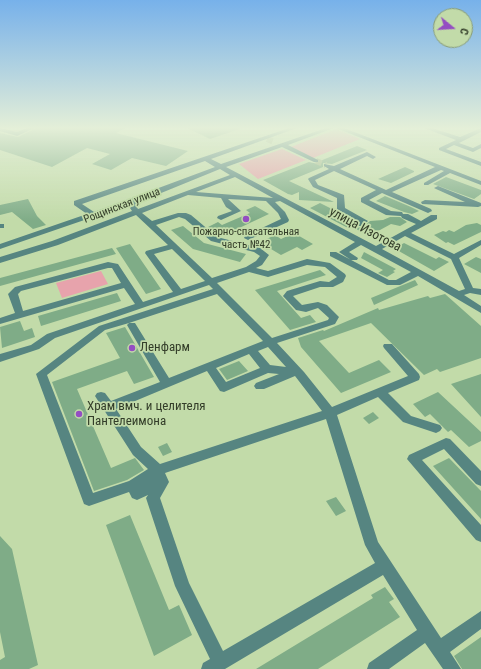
<!DOCTYPE html>
<meta charset="utf-8">
<style>
body{margin:0}
#map{position:relative;width:481px;height:669px;overflow:hidden;background:#c2dba9;font-family:"Roboto Condensed",sans-serif}
canvas{display:block}
.north{position:absolute;left:433px;top:8px;width:40px;height:40px;box-sizing:border-box;background:#c2dba9;border:1px solid #899c76;border-radius:50%;rotate:108deg;font-size:11px;font-weight:700;line-height:16px;text-align:center;color:#333d29}
.north::after{content:'';display:block;margin:auto;width:14px;height:18px;background:#944ec2;clip-path:polygon(50% 0,100% 100%,50% 72%,0 100%)}
</style>
<div id="map">
<canvas width="481" height="669"></canvas>
<div class="north">С</div>
</div>
<script>
const ctx = document.querySelector('canvas').getContext('2d');
ctx.lineJoin = 'round';
function fill(path, color) { ctx.fillStyle = color; ctx.fill(path, 'evenodd'); }
const shape = rows => new Path2D(rows.map(r => 'M' + r).join(''));
function stroke(path, color, width, dash) { ctx.strokeStyle = color; ctx.lineWidth = width; ctx.lineCap = dash ? 'butt' : 'round'; ctx.setLineDash(dash || []); ctx.stroke(path); }
function write(font, color, halo, rows, align = 'center') {
  ctx.font = font + ' "Roboto Condensed",sans-serif'; ctx.lineWidth = 3.5; ctx.setLineDash([]); ctx.textBaseline = 'middle'; ctx.strokeStyle = halo; ctx.fillStyle = color; for (const [text, x, y, turn = 0] of rows) {
    ctx.save(); ctx.translate(x, y); ctx.rotate((+turn || 0) * Math.PI / 180); ctx.textAlign = isNaN(turn) ? turn : align; if (halo) ctx.strokeText(text, 0, 0); ctx.fillText(text, 0, 0); ctx.restore();
  }
}
fill(shape([
 [336,129,360,139,313,158,291,147],
 [282,149,306,160,258,179,239,164],
 [101,271,108,284,62,298,56,283]
]), '#e7a3ac');
fill(shape([
 [36,128,126,128,116,133,188,151,166,166,132,158,111,170,92,164,110,154,87,148,52,167,0,150,0,133,18,137],
 [187,128,240,128,240,129,210,139],
 [357,146,367,150,332,164,323,163,323,167,289,181,334,202,299,200,299,192,292,195,288,194,263,180,309,162,318,164,320,161],
 [405,167,414,171,414,172,391,183,378,179],
 [446,177,481,190,481,194,474,199,433,184],
 [385,196,411,207,419,211,412,214,404,212,376,201],
 [28,199,37,216,46,225,33,229,12,212,0,215,0,205],
 [320,203,356,221,354,224,356,228,363,227,370,221,383,220,390,217,400,217,407,222,400,226,391,224,380,230,376,231,371,229,363,233,351,226,348,228,310,208],
 [255,206,269,214,222,236,208,227,218,222,222,225,250,213,246,210],
 [477,223,481,225,481,232,454,245,448,242,446,243,434,235,443,231,446,232,449,230,454,232,466,225],
 [183,226,204,243,246,254,240,262,193,249,171,230],
 [294,233,313,244,302,250,297,247,281,255,271,249,267,250,256,244,275,235,281,239],
 [404,243,436,259,439,257,449,262,434,271,397,250,399,249,396,248],
 [130,244,161,289,146,294,116,248],
 [112,248,116,254,0,286,0,278],
 [364,252,396,269,393,271,395,272,387,277,378,273,383,270,361,258],
 [476,257,481,259,481,273,464,264],
 [320,270,326,275,277,291,301,318,310,315,316,322,290,330,255,290],
 [415,280,418,285,374,305,371,298],
 [117,293,121,301,41,326,38,316],
 [445,294,481,326,481,358,440,372,437,369,424,375,371,323,319,341,349,373,379,360,391,372,341,393,301,347,298,338,323,330,324,331,378,308,379,310,428,296,430,298],
 [20,321,24,331,32,328,35,337,2,348,0,327],
 [125,327,154,377,134,384,127,371,77,389,111,468,135,458,144,470,127,480,94,491,52,382,120,358,106,333],
 [239,361,248,371,227,380,219,369],
 [481,374,481,417,451,384],
 [438,392,481,432,481,441,469,447,451,430,448,432,430,414,425,417,413,404],
 [373,412,379,418,369,424,363,418],
 [167,443,172,452,163,456,158,447],
 [449,458,481,491,481,519,433,466],
 [336,497,346,511,336,516,326,501],
 [130,515,169,610,179,605,192,635,154,656,106,525],
 [0,536,12,549,38,665,29,669,0,669,0,660,5,657,0,632],
 [385,587,394,599,389,602,400,617,318,669,256,669,373,598,371,595],
 [481,637,481,669,462,669,454,656]
]), '#7fac87');
stroke(shape([
 [267,139,274,142],
 [316,161,326,165]
]), '#a5bb8f', 6, [6, 3.5]);
fill(shape([
 [0,128,17,132,27,128,35,128,17,136,0,131,0,128],
 [289,128,297,128,211,159,221,164,326,128,334,128,288,145,318,160,318,162,314,162,282,147,226,167,376,246,416,224,402,218,401,216,386,215,361,202,361,198,376,190,334,171,315,180,318,185,344,195,345,208,368,221,362,226,356,226,355,224,358,221,337,209,337,198,313,187,308,179,309,178,329,169,324,166,324,164,334,166,367,152,376,157,373,159,367,156,340,169,386,190,435,167,336,128,344,128,481,181,481,185,450,173,428,185,424,185,424,183,444,171,441,170,392,192,431,209,432,211,428,213,382,193,369,200,391,211,402,212,403,214,408,214,421,221,431,215,437,215,437,219,411,233,454,254,481,240,481,245,459,258,473,288,481,289,481,295,470,293,464,295,481,306,481,313,418,276,400,285,387,285,330,256,330,252,336,252,389,280,396,280,411,272,361,245,349,252,358,258,357,260,351,260,339,252,355,242,280,201,275,202,285,212,289,220,288,222,248,240,244,238,245,236,281,219,278,213,266,201,228,199,241,211,221,220,217,218,218,216,232,211,226,207,221,198,188,195,142,213,152,221,178,213,186,213,191,215,217,237,260,248,269,255,262,265,256,268,268,271,307,259,330,263,345,274,346,276,343,282,333,287,320,287,293,296,302,305,318,302,327,305,339,317,335,324,277,343,304,372,332,407,408,376,384,348,383,346,384,344,392,344,419,374,420,377,419,380,388,393,411,416,440,425,442,428,440,431,436,433,403,422,378,397,337,415,378,542,441,638,481,611,481,629,450,652,461,669,443,669,425,643,389,669,367,669,369,663,417,630,383,575,225,669,201,669,203,663,210,659,175,586,146,498,148,495,137,500,132,498,129,492,89,506,84,504,36,374,99,326,213,289,209,285,55,338,39,349,0,362,0,354,31,345,47,334,135,304,124,288,0,324,0,318,15,313,8,294,15,287,108,262,118,264,143,302,173,292,145,253,146,251,168,245,136,215,58,245,0,263,0,257,52,241,132,211,128,205,0,249,0,244,87,214,74,205,74,201,289,128],
 [205,161,215,167,94,212,82,204,205,161],
 [220,169,230,175,138,209,136,206,144,200,220,169],
 [235,177,273,198,196,192,235,177],
 [179,217,185,219,211,241,254,252,260,256,256,261,246,267,212,278,156,225,179,217],
 [405,236,451,259,465,289,459,291,382,249,405,236],
 [172,249,205,281,181,289,154,254,172,249],
 [307,265,325,267,337,277,329,282,320,281,287,291,283,296,296,310,306,312,318,308,329,318,328,320,272,338,217,283,249,272,268,277,307,265],
 [108,268,112,268,121,283,23,311,18,294,21,291,108,268],
 [217,294,263,341,169,378,135,323,129,323,217,294],
 [129,323,127,325,160,382,111,401,105,393,101,392,97,393,95,396,133,455,148,469,129,481,93,493,47,375,105,330,129,323],
 [268,347,286,367,270,365,258,351,268,347],
 [249,354,260,368,226,382,216,368,249,354],
 [207,371,220,391,224,392,268,373,279,374,256,383,254,386,256,389,264,389,295,376,322,411,160,464,141,447,116,409,207,371],
 [326,419,365,545,375,563,223,651,189,583,160,498,169,482,165,473,326,419],
 [424,128,432,128,460,137,481,128,481,132,459,143,473,148,481,144,481,148,473,152,454,145,446,149,481,162,481,166,439,150,439,148,456,140,424,128],
 [438,186,481,203,481,206,478,207,422,204,421,202,425,200,465,202,436,189,434,188,438,186],
 [0,224,4,224,4,228,0,228,0,224],
 [446,438,450,439,481,471,481,486,476,484,444,449,422,460,481,525,481,542,476,540,407,459,409,455,446,438]
]), '#568581');
const sky = ctx.createLinearGradient(0, 0, 0, 221);
sky.addColorStop(0, '#77b1ea');
sky.addColorStop(0.58, '#e4efd8');
sky.addColorStop(1, '#e4efd800');
ctx.fillStyle = sky;
ctx.fillRect(0, 0, 481, 221);
for (const [x, y, r, color] of [
 [246,219,4,"#944ec2"],
 [132,348,4,"#944ec2"],
 [79,414,4,"#944ec2"]
]) { const dot = new Path2D(); dot.arc(x, y, r, 0, 2 * Math.PI); ctx.fillStyle = color; ctx.fill(dot); stroke(dot, '#c2dba9', 1.5); }
write('11px', '#333d29', '#c2dba9', [
 ["Рощинская улица",122,206,-21]
]);
write('11px', '#333d29', '#c2dba9', [
 ["Пожарно-спасательная",246,232],
 ["часть №42",246,245]
]);
write('13px', '#333d29', '#c2dba9', [
 ["улица Изотова",365,230,28]
]);
write('13px', '#333d29', '#c2dba9', [
 ["Ленфарм",140,348],
 ["Храм вмч. и целителя",87,407],
 ["Пантелеимона",87,422]
], 'left');
</script>
